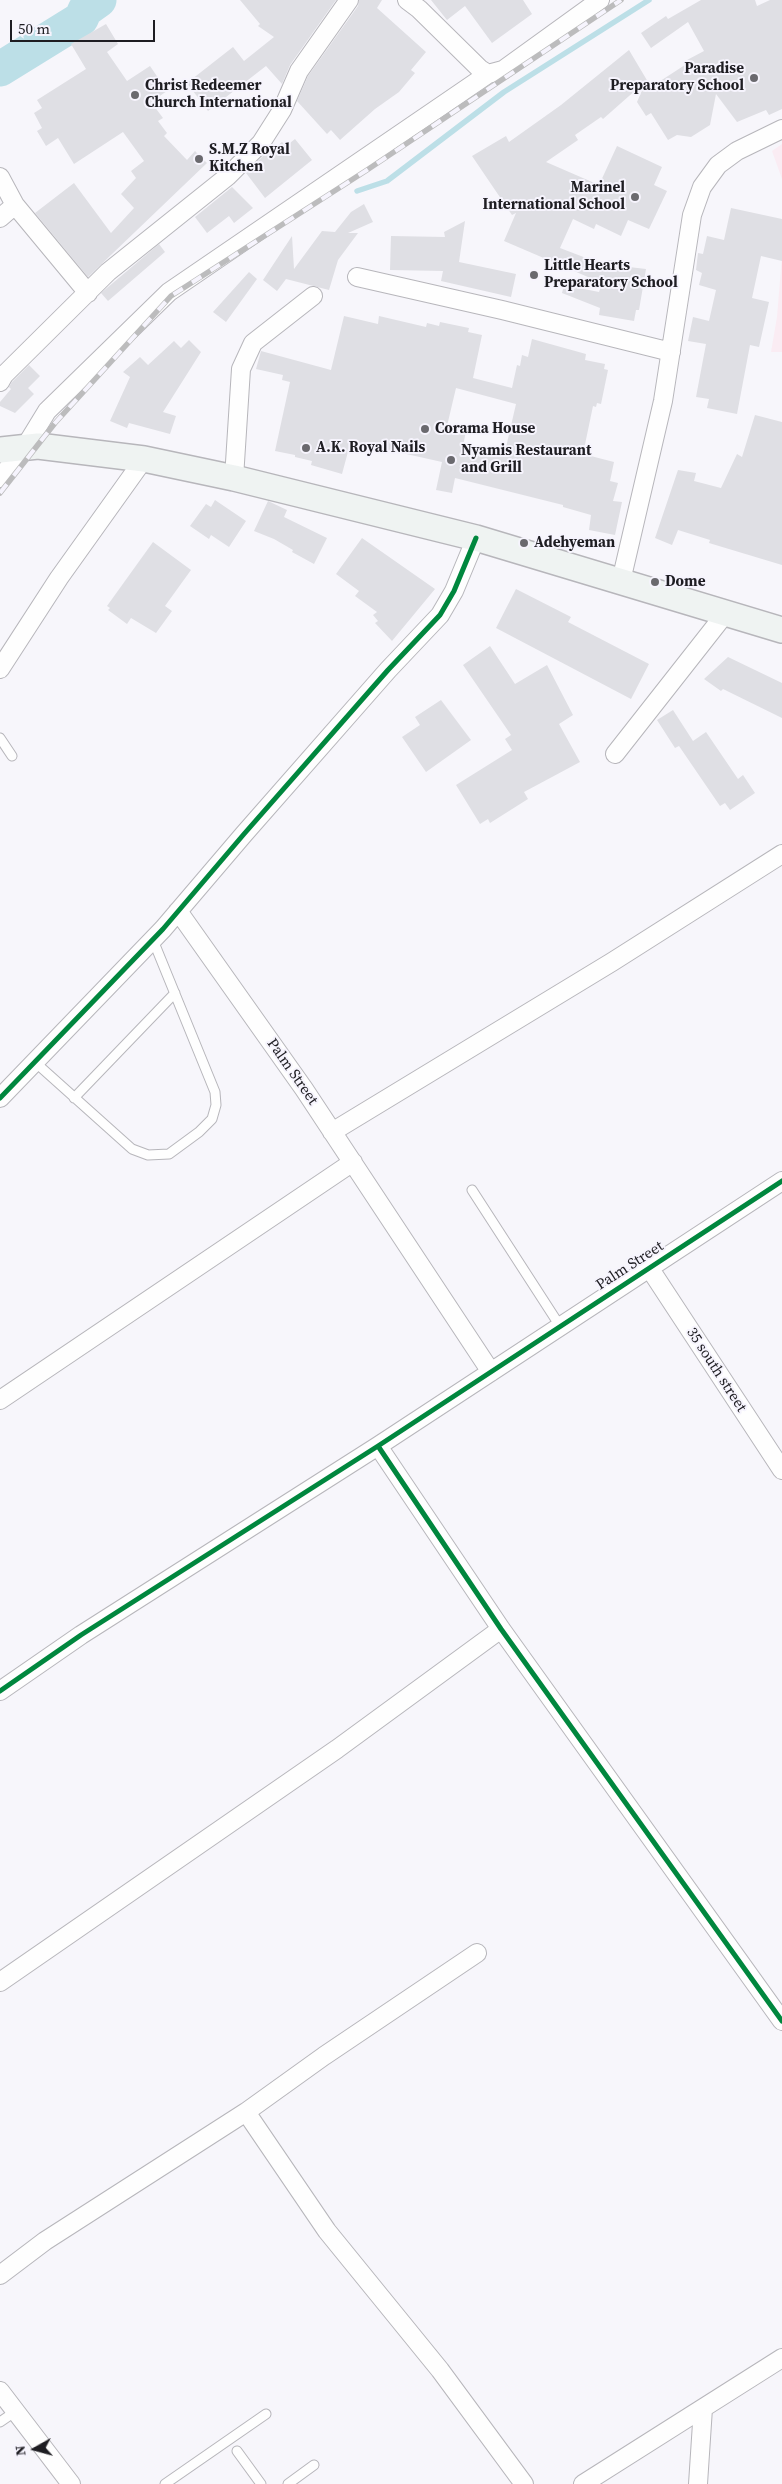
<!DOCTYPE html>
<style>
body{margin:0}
#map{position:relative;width:782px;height:2484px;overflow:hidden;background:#f7f6fb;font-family:"Source Serif 4",serif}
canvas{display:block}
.north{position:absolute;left:10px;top:2424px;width:50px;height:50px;-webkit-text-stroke:4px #f6f4fd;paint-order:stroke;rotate:263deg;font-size:14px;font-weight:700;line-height:20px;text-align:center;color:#1e1d22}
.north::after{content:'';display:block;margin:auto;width:18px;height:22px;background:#1e1d22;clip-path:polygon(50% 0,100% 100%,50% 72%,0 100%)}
.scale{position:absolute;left:10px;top:20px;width:145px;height:22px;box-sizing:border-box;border:2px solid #1e1d22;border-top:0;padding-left:6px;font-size:15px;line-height:18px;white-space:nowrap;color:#1e1d22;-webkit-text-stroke:4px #f6f4fd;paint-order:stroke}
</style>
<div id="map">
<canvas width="782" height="2484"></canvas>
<div class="north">N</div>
<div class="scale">50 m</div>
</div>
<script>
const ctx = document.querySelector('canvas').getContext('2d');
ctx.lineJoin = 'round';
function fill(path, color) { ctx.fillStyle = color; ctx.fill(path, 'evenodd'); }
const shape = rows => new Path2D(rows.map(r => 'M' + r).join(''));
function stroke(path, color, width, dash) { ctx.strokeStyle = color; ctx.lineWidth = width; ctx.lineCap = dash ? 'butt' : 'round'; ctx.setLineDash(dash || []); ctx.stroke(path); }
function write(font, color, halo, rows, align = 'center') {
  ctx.font = font + ' "Source Serif 4",serif'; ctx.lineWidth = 4; ctx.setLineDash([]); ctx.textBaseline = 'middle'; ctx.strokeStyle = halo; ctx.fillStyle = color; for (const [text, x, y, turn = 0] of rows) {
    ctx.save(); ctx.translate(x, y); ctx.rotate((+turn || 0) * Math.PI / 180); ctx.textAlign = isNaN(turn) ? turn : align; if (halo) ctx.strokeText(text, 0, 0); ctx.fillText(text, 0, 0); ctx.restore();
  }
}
fill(shape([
 [782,144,782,179,772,151],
 [782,256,782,352,771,352,777,317]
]), '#faecf3');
stroke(shape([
 [357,191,387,181,504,92,649,0]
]), '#bcdfe7', 5.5);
stroke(shape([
 [0,69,81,19,85,10,99,0]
]), '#bcdfe7', 35);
fill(shape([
 [240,0,336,0,290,65,282,84,266,66,208,111,187,83,233,47,244,61,274,37,258,26,260,24],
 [359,0,382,0,377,8,426,52,411,70,415,73,399,92,375,109,340,140,331,130,327,134,297,101,308,76,358,6],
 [431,0,523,0,532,14,492,43,465,6,447,20],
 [701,0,755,0,757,6,770,0,782,0,782,109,769,115,766,110,737,122,716,94,710,125,691,137,677,135,668,140,651,113,646,116,637,102,646,81,603,119,601,117,575,135,578,140,546,162,599,185,617,146,662,167,654,185,667,191,649,229,628,220,621,236,596,224,594,229,573,219,560,248,607,266,608,260,629,263,629,267,646,269,639,310,636,310,634,321,599,315,600,308,562,293,564,285,599,292,602,283,504,241,516,213,512,215,472,156,506,136,509,142,561,105,629,50,651,87,688,63,687,60,704,51,688,22,651,48,641,33,666,16,668,19],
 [106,24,118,44,107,52,127,81,150,66,167,91,151,102,163,118,158,121,167,133,164,136,187,160,195,151,207,163,88,277,35,213,74,183,111,233,134,208,121,194,136,178,131,171,144,161,123,132,74,164,58,138,46,146,37,131,42,128,34,113,42,108,37,100,86,69,71,44],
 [295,139,312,160,265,198,246,173,266,153,267,154,282,142,286,146],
 [232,187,253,208,234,223,229,216,207,233,195,217],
 [364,204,373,222,348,233,358,233,338,260,329,290,286,279,277,291,263,280,292,236,294,269,322,231,335,232,351,212],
 [731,208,782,219,782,261,761,256,752,298,769,302,759,347,750,345,737,414,707,408,709,399,696,397,706,344,688,341,693,317,709,321,716,290,699,285,702,273,696,270,698,253,703,254,707,236,724,240],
 [465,221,459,262,516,274,511,297,441,281,443,271,390,270,391,236,445,237,444,232],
 [159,244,165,252,108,301,101,293],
 [249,272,257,279,226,322,213,312],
 [344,316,378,324,379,316,426,327,427,323,439,326,440,322,469,328,468,332,482,335,473,378,512,388,517,365,520,366,522,355,528,357,532,339,586,354,585,360,605,364,604,369,608,370,601,404,597,403,596,407,593,406,583,454,614,462,610,481,618,483,613,501,622,502,615,535,589,530,591,515,563,507,563,505,455,478,452,493,436,490,442,462,384,449,384,454,349,448,342,474,311,465,312,461,295,457,295,455,275,451,290,382,282,380,283,375,256,369,261,351,331,370],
 [456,388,516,404,504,456,463,446,466,431,447,426],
 [189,340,201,352,163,412,176,416,170,434,129,423,127,428,110,421,130,377,123,372,140,357,148,365,174,341,181,348],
 [29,365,40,376,28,388,34,394,15,413,0,406,0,402,11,389,9,387,12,382],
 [755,415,782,422,782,565,709,543,710,540,678,530,672,545,655,538,678,470,696,473,694,481,721,488,737,454,742,457],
 [215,500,246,521,229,547,211,535,209,539,190,526,206,504,211,507],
 [268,501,287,510,284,517,327,538,314,564,292,552,293,550,274,539,254,531],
 [362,538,435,589,392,641,375,623,378,621,373,615,377,612,355,596,359,591,336,574],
 [153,542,191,570,165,606,172,611,156,633,131,618,127,624,108,610,110,608,107,606],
 [516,589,571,617,568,622,649,664,631,699,496,628],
 [490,646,515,684,547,665,573,715,559,724,580,762,524,792,528,799,490,823,488,819,480,824,456,785,512,750,505,739,511,735,463,665],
 [728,657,782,683,782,718,723,689,721,691,704,679],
 [441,700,471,740,426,772,402,737,420,725,415,717],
 [673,710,693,741,706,732,738,779,743,775,755,793,730,810,725,803,720,806,679,746,675,748,657,720]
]), '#dfdfe4');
const lane = shape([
 [0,738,12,756],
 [36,1063,132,1149,148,1155,169,1154,199,1132,212,1119,216,1105,215,1092,153,940],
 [74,1098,175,993],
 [472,1190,560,1326],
 [0,2422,16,2411],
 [237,2451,261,2484],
 [165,2484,266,2414],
 [288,2484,314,2465]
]);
const street = shape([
 [407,0,419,9,480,69,488,74,503,70,600,0],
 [0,177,15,205,88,293],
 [0,218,15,205],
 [357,277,502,310,671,352],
 [0,382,4,375,108,272,228,176,261,143,282,110,299,71,349,0],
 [0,478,25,447,47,411,169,292,488,74],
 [234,478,241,369,253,343,313,296],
 [621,581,663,401,692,215,702,187,718,165,737,151,782,129],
 [0,669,59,578,144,459],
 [615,754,725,614],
 [178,911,304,1089,491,1372],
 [0,1098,163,929,244,834,388,670,440,615,454,591,476,538],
 [332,1132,612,962,782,854],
 [650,1269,782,1470],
 [0,1400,353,1162],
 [378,1446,501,1629,782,2021],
 [0,1691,81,1635,378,1446,782,1181],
 [0,1982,337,1749,501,1629],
 [246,2112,327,2231,440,2370,524,2484],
 [0,2275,45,2241,246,2112,324,2056,477,1953],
 [0,2391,71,2484],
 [583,2484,782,2358],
 [698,2484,703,2408]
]);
const secondary = shape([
 [0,450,38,446,144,459,234,478,476,538,782,630]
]);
stroke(lane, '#b7b6bb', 11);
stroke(street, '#b7b6bb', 20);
stroke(secondary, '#b7b6bb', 28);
stroke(lane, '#fefefe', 9);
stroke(street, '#fefefe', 18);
stroke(secondary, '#eff3f2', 25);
const rail = shape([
 [0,493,55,423,171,296,367,170,621,0]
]);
stroke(rail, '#bcbcbd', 5.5);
stroke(rail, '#f6f4fd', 4, [11]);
stroke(shape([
 [0,1098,163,929,244,834,388,670,440,615,454,591,476,538],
 [378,1446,501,1629,782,2021],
 [0,1691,81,1635,378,1446,782,1181]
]), '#00873e', 5);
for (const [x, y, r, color] of [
 [754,78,5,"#6a696e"],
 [135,95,5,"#6a696e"],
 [199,159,5,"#6a696e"],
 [635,197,5,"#6a696e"],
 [534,275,5,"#6a696e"],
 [425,429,5,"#6a696e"],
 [306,448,5,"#6a696e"],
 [451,460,5,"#6a696e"],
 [524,543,5,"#6a696e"],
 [655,582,5,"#6a696e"]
]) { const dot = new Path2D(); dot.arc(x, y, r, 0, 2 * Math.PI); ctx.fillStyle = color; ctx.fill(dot); stroke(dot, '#f6f4fd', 2); }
write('bold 15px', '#1e1d22', '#f6f4fd', [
 ["Paradise",744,69,"right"],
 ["Preparatory School",744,86,"right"],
 ["Christ Redeemer",145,86],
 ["Church International",145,103],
 ["S.M.Z Royal",209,150],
 ["Kitchen",209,167],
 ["Marinel",625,188,"right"],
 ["International School",625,205,"right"],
 ["Little Hearts",544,266],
 ["Preparatory School",544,283],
 ["Corama House",435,429],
 ["A.K. Royal Nails",316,448],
 ["Nyamis Restaurant",461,451],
 ["and Grill",461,468],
 ["Adehyeman",534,543],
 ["Dome",665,582]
], 'left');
write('15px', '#1e1d22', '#f6f4fd', [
 ["Palm Street",292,1072,55],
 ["Palm Street",630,1266,-33],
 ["35 south street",716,1370,57]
]);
</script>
